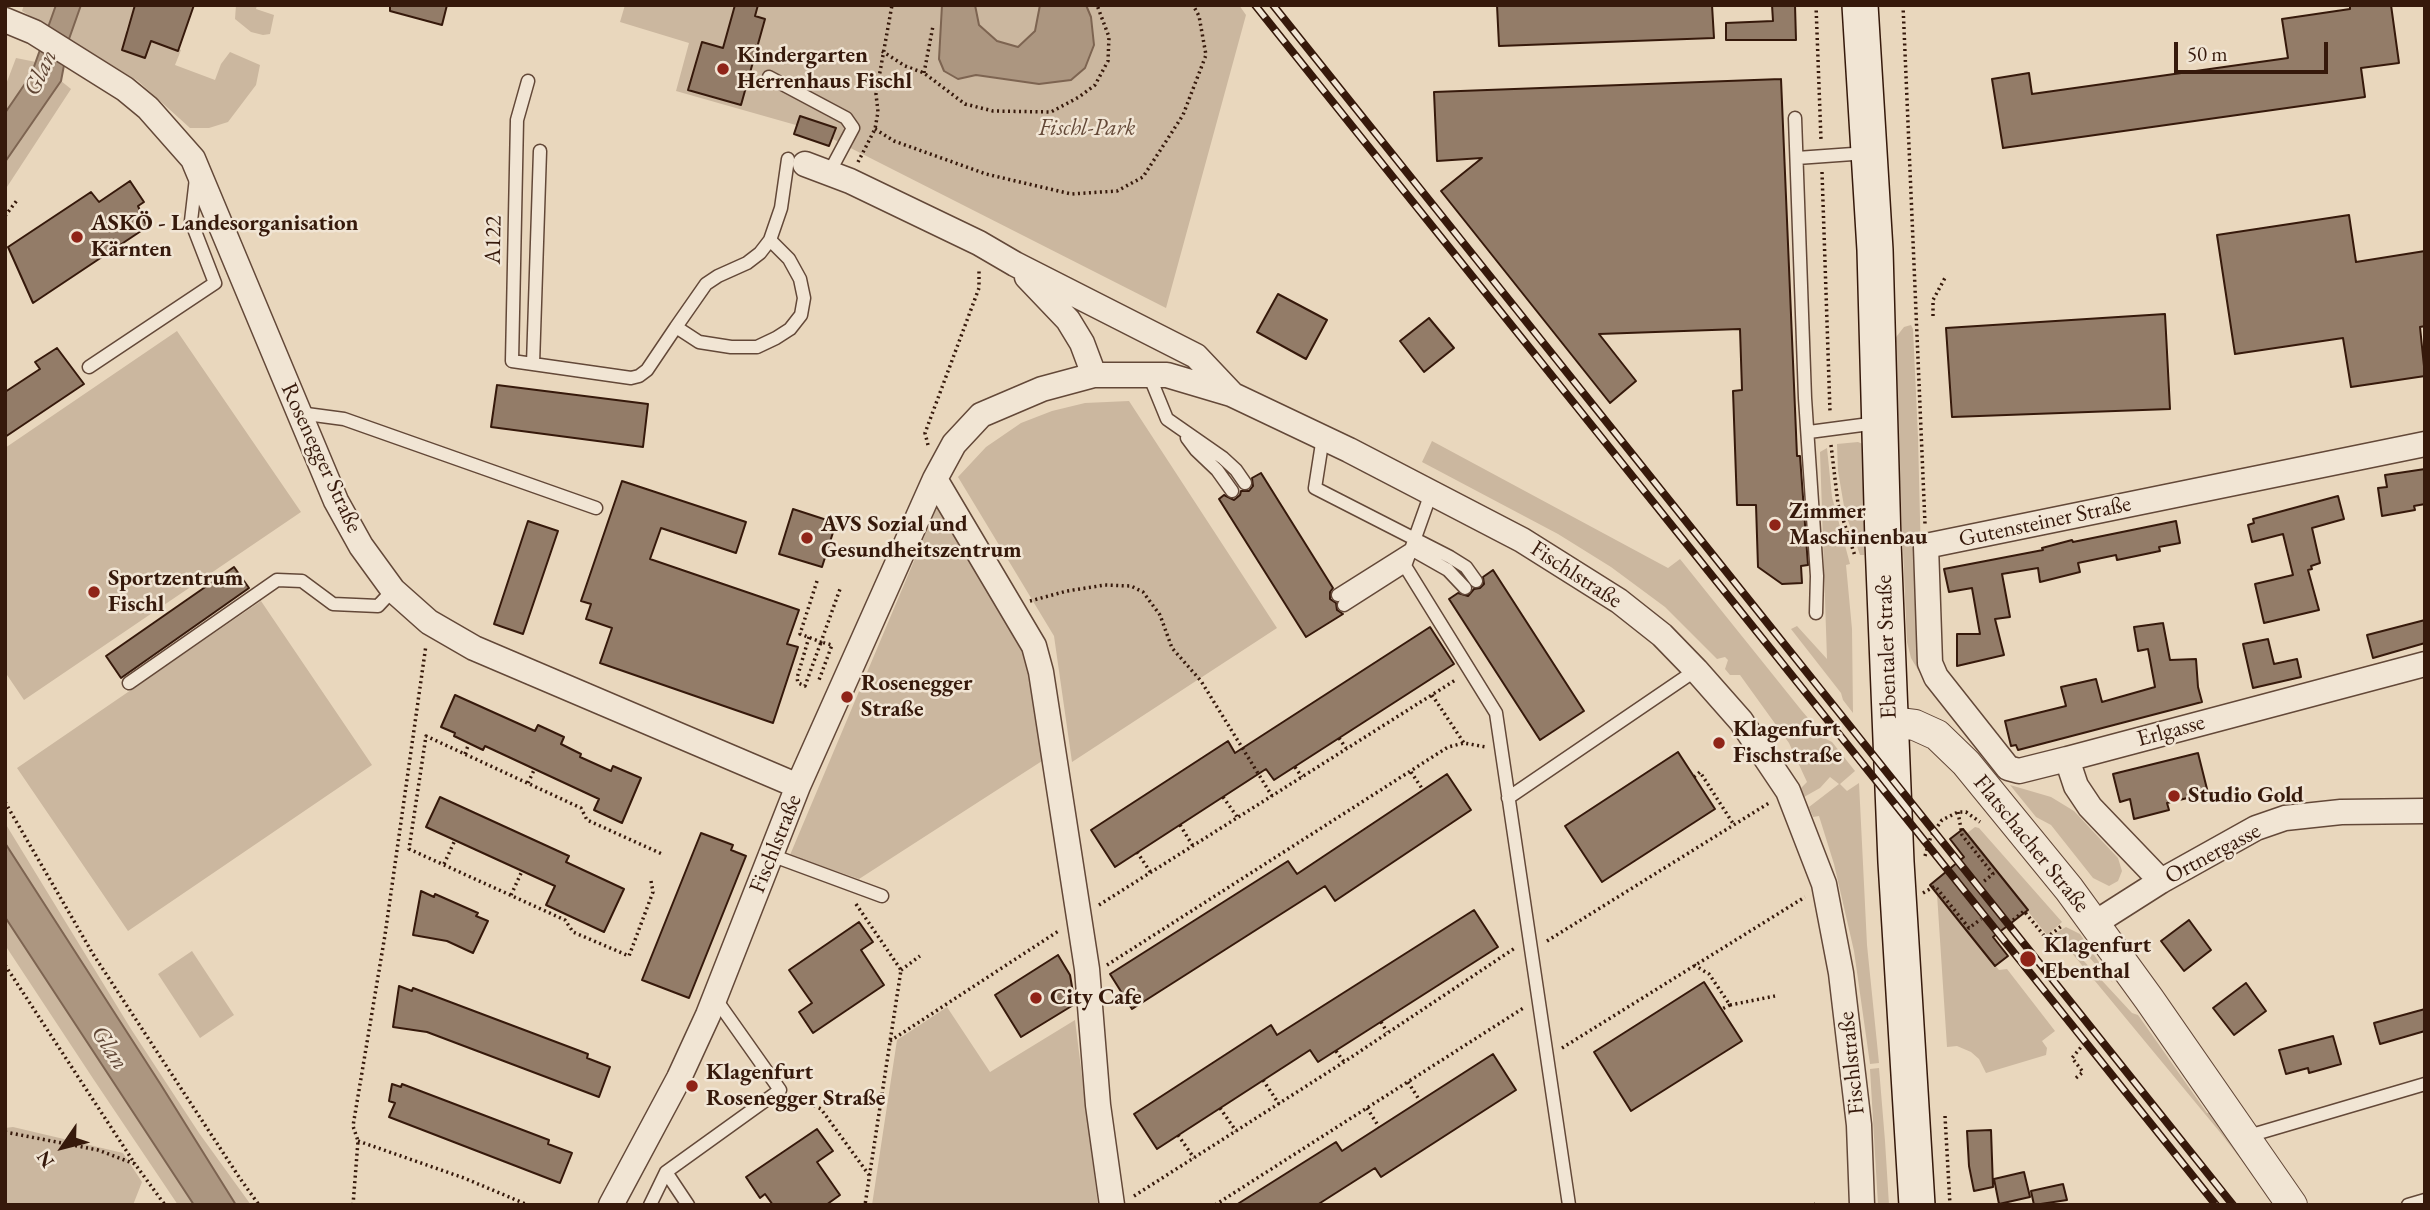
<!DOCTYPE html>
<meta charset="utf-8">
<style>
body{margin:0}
#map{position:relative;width:2430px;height:1210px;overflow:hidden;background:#e9d7bd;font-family:"EB Garamond",serif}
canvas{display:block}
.frame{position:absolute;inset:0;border:7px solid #36190b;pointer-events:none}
.north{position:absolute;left:28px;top:1112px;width:70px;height:70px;-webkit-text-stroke:5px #f1e5d4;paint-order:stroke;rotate:235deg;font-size:19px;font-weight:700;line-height:28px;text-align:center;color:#36190b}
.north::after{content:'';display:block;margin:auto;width:24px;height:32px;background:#36190b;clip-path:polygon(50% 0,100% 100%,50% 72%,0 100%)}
.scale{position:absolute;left:2174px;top:42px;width:154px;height:32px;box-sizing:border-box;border:4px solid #36190b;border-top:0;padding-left:9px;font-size:21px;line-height:24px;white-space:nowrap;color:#36190b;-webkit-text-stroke:5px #f1e5d4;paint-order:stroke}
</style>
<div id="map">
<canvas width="2430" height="1210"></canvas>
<div class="frame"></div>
<div class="north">N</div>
<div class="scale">50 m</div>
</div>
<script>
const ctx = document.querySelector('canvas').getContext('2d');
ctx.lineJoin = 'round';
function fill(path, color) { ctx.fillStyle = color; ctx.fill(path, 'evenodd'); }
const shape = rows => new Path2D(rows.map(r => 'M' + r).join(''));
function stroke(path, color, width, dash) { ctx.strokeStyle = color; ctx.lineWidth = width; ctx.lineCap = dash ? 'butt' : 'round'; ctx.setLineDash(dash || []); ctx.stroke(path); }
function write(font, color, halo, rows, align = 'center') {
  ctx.font = font + ' "EB Garamond",serif'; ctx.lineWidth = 5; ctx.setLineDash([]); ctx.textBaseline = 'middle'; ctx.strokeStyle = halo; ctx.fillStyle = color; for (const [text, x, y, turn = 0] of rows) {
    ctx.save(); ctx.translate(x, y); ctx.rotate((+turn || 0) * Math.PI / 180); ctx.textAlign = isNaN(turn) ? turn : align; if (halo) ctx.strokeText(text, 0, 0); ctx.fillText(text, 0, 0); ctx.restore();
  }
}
fill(shape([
 [24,5,56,5,48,27,22,11],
 [81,5,135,5,126,31,128,33,122,50,144,58,151,41,181,50,175,65,215,80,221,64,230,52,260,65,256,85,228,122,209,128,190,128,138,81,69,39],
 [236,5,257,5,256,9,274,15,270,34,263,35,251,32,235,19],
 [625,5,1239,5,1246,15,1166,308,817,131,676,91,689,43,620,22],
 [16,58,36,62,31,75,5,113,5,87],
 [61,81,71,89,5,190,5,162],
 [1911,325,1913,329,1918,437,1924,680,1911,658,1907,642,1899,458,1896,458,1893,341,1904,327],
 [177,331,301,512,24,700,5,672,5,448],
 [1129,401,1277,628,1072,762,1054,636,958,477,986,447,1021,423,1052,411,1085,403],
 [1432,441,1668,568,1680,559,1802,711,1826,739,1832,742,1855,771,1840,784,1847,791,1859,783,1867,945,1879,1063,1870,1064,1854,951,1834,864,1819,816,1813,817,1809,807,1839,784,1830,777,1820,788,1804,797,1801,788,1807,782,1789,743,1740,675,1730,675,1725,669,1728,660,1725,657,1717,659,1665,607,1611,567,1558,534,1422,462],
 [1858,442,1865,445,1864,555,1860,555,1845,512,1838,471,1837,444],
 [1827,448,1832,497,1850,564,1846,565,1852,629,1853,713,1843,700,1841,693,1791,629,1797,626,1827,659,1820,452],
 [938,504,1029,650,1042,761,859,879,790,855],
 [261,601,372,765,128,931,17,768],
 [2010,785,2051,797,2074,811,2118,858,2122,871,2118,881,2109,886,2093,878,2051,825,2036,817],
 [5,823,131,1029,199,1133,251,1205,236,1205,224,1189,161,1085,5,843],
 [1975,827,1979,828,2062,922,2047,935,1966,834],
 [1937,894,1999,970,2007,969,2055,1031,2042,1041,2047,1048,2046,1055,1986,1073,1979,1059,1971,1052,1957,1046,1947,1047],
 [5,917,123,1095,194,1205,178,1205,94,1080,5,945],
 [2066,927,2080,934,2113,983,2087,955,2056,933],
 [192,951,234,1015,200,1038,158,974],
 [2071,952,2082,959,2132,1013,2138,1015,2207,1113,2215,1113,2276,1205,2219,1131],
 [947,1007,990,1072,1075,1020,1098,1205,872,1205,897,1040],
 [1879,1068,1885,1141,1889,1205,1878,1205,1870,1069],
 [13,1127,123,1153,142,1182,133,1205,5,1205,5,1128]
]), '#cbb79f');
const water = shape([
 [56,5,81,5,69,39,61,81,5,162,5,113,31,75,56,5],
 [942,5,975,5,979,25,997,41,1018,47,1035,31,1040,5,1086,5,1091,17,1094,45,1085,68,1071,80,1039,84,976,75,958,79,944,71,939,59,942,5],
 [5,843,161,1085,236,1205,194,1205,5,917,5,843]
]);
fill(water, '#ac9680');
stroke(water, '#7d6451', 2);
const building = shape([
 [135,5,194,5,178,51,151,41,145,58,122,50,135,5],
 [390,5,447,5,442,25,390,11,390,5],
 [735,5,758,5,755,16,765,19,741,105,688,90,702,42,723,48,735,5],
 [1497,5,1712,5,1714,38,1499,46,1497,5],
 [1772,5,1795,5,1796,40,1726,40,1726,23,1773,21,1772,5],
 [2350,5,2391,5,2399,63,2361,68,2365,97,2003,148,1992,79,2029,73,2032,94,2288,58,2282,19,2350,9,2350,5],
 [1781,79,1797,456,1800,456,1808,565,1801,566,1802,583,1782,584,1758,567,1756,505,1737,505,1733,391,1742,390,1740,329,1599,334,1636,381,1610,403,1441,191,1482,158,1437,161,1434,92,1781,79],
 [800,116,836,128,829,146,794,134,800,116],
 [130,181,144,202,138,206,147,227,33,303,8,247,91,192,99,202,130,181],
 [2349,215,2356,262,2425,251,2425,326,2420,327,2425,376,2351,387,2343,338,2235,354,2217,235,2349,215],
 [1278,294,1327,320,1306,359,1257,332,1278,294],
 [2165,314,2170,409,1952,417,1946,328,2165,314],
 [1429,318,1454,348,1424,372,1400,341,1429,318],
 [57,348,84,384,5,437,5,392,40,369,35,362,57,348],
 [497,385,648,404,643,447,491,427,497,385],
 [2425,469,2425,504,2414,506,2415,510,2382,516,2378,488,2387,487,2385,475,2425,469],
 [1261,473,1333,588,1330,592,1330,599,1336,603,1337,610,1343,614,1306,637,1219,499,1224,495,1234,500,1240,495,1241,491,1249,491,1253,486,1252,478,1261,473],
 [622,481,746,522,736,553,661,528,650,559,799,610,787,644,798,647,773,723,600,663,612,628,586,619,591,604,581,601,622,481],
 [2338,496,2344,519,2312,528,2320,563,2311,566,2312,569,2308,570,2319,610,2264,623,2255,584,2293,575,2283,534,2252,542,2248,525,2254,523,2253,519,2338,496],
 [793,509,836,523,822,567,779,554,793,509],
 [528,521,558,531,523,634,494,624,528,521],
 [2176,521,2180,543,2159,547,2160,551,2117,560,2116,555,2078,563,2080,572,2040,582,2038,568,2002,574,2010,617,1995,619,2004,655,1957,666,1957,634,1980,634,1972,588,1949,592,1944,569,2043,550,2042,548,2072,540,2073,542,2176,521],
 [234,567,249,588,121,678,106,656,234,567],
 [1493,570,1584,711,1540,740,1449,599,1458,593,1468,596,1474,589,1480,588,1484,584,1483,577,1493,570],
 [2425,620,2425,643,2373,658,2367,635,2425,620],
 [2163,623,2170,660,2196,659,2198,687,2202,702,2018,750,2016,745,2011,746,2005,721,2066,706,2061,687,2096,679,2102,702,2155,687,2148,649,2138,651,2134,627,2163,623],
 [1430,627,1454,664,1274,780,1266,769,1115,867,1091,830,1228,741,1235,753,1430,627],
 [2268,639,2274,664,2297,659,2301,677,2253,688,2243,644,2268,639],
 [455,695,535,731,538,725,564,737,561,744,581,754,580,757,611,771,613,766,641,778,622,823,594,810,599,799,485,746,483,750,454,736,455,733,441,727,455,695],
 [1678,752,1715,809,1602,882,1565,826,1678,752],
 [2198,753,2208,793,2167,803,2169,810,2134,819,2130,799,2120,802,2113,774,2198,753],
 [1447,774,1471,810,1335,901,1325,886,1132,1009,1110,974,1288,861,1297,874,1447,774],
 [440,797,569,856,566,862,624,889,604,932,546,905,555,886,426,827,440,797],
 [1963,829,2028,910,1993,937,2008,956,1995,966,1930,885,1964,857,1950,839,1963,829],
 [701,833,733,845,731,850,746,856,689,998,642,980,701,833],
 [421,891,434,897,435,894,478,913,476,916,488,921,473,953,447,941,413,935,421,891],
 [1474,910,1498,947,1318,1062,1310,1050,1157,1149,1134,1114,1271,1025,1277,1035,1474,910],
 [2189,920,2211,950,2184,971,2161,941,2189,920],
 [859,922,873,942,861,950,884,985,813,1033,799,1012,812,1003,789,970,859,922],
 [1058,955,1070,975,1075,1004,1021,1037,995,995,1058,955],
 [1704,982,1742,1041,1631,1111,1594,1052,1704,982],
 [2246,983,2266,1011,2234,1035,2213,1008,2246,983],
 [399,986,412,991,413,988,588,1054,587,1058,610,1067,599,1097,427,1032,393,1027,399,986],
 [2425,1009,2425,1031,2380,1044,2374,1023,2425,1009],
 [2333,1036,2341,1064,2309,1073,2308,1068,2286,1074,2279,1050,2333,1036],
 [1493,1054,1516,1090,1381,1177,1375,1168,1317,1205,1236,1205,1336,1142,1342,1151,1493,1054],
 [392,1084,401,1087,402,1084,549,1140,548,1144,572,1153,560,1183,389,1117,395,1103,389,1101,392,1084],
 [817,1129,833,1151,817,1162,840,1195,826,1205,773,1205,765,1194,760,1198,746,1177,817,1129],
 [1991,1130,1993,1187,1974,1191,1969,1166,1967,1131,1991,1130],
 [2024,1172,2030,1197,1999,1204,1994,1179,2024,1172],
 [2063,1184,2067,1200,2034,1205,2031,1191,2063,1184]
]);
fill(building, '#937c68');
stroke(building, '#36190b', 2);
const service = shape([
 [769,77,846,118,853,128,829,173],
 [528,81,517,120,512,361,631,378,639,376,647,370,676,327,699,342,731,347,757,347,776,338,790,329,801,315,804,298,800,279,789,259,770,240,781,208,788,159],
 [1795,118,1805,398,1817,576,1816,613],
 [1797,158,1867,153],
 [676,327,706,284,718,276,747,263,760,253,770,240],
 [533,364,540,151],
 [89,367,215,283,191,221,196,178],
 [1149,375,1167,419,1223,458,1236,470,1245,483],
 [299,413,344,419,596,508],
 [1809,432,1877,423],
 [1323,437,1315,488,1450,557,1466,567,1476,581],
 [1187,438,1196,450,1217,470,1232,491],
 [1431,493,1405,566,1496,713,1569,1205],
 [1338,595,1411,549,1448,570,1465,588],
 [1344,605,1405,566],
 [129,683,277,580,302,581,333,604,378,606,393,590],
 [1508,798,1696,670],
 [771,855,882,896],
 [2245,1137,2425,1084],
 [666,1172,688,1205],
 [650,1205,666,1172,780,1090,715,998],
 [2408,1205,2425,1200]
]);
const minor = shape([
 [5,20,34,32,125,89,148,108,193,159,336,501,361,546,393,590,429,622,474,648,798,786],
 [805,164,850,181,979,243,1015,264,1196,356,1231,393],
 [1027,277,1068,320,1082,343,1094,375],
 [935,479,1034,646,1041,672,1087,969,1098,1105,1112,1205],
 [2067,759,2019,771,2008,768,1936,677,1930,663,1926,546,2425,444],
 [2161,881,2090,807,2076,786,2067,759,2425,664],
 [2095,923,2161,881,2256,828,2285,818,2341,812,2425,811],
 [611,1205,679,1078,708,1015,798,786,935,479,954,444,981,415,1042,389,1094,375,1167,375,1231,394,1349,450,1522,540,1619,601,1662,635,1696,670,1741,721,1788,791,1824,884,1841,973,1859,1125,1862,1205]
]);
const tertiary = shape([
 [1891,722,1915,725,1937,735,1966,763,2069,889,2149,999,2292,1205]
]);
const secondary = shape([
 [1860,5,1875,250,1883,542,1896,862,1917,1205]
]);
stroke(service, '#634838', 15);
stroke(minor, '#634838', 27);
stroke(tertiary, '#634838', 32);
stroke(secondary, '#36190b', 38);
stroke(shape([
 [1816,5,1821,140],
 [1903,5,1925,524],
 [882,51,905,66,924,73,965,104,993,111,1051,112,1079,97,1095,85,1108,61,1109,37,1097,5],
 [924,73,933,26],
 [875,129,894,141,986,174,1071,194,1117,191,1143,177,1183,115,1206,55,1199,16,1193,5],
 [858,162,875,129,878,112,876,94,892,5],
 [1822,172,1830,412],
 [5,216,18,199],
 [1933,316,1933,300,1946,276],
 [928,445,925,433,979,288,979,270],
 [1831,445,1838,504,1855,556],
 [817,581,800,634,821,642,840,589],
 [1030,601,1067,591,1105,585,1131,586,1143,592,1160,615,1172,648,1201,681,1272,796],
 [809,637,797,678,798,683,805,686,821,642,832,645,819,680],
 [1432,695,1464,743],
 [1339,738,1346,748],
 [465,754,469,743],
 [1295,767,1302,777],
 [1411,772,1423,790],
 [1694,777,1700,772,1734,825],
 [528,783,534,770],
 [1223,797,1238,818],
 [5,802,93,954,239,1177,259,1205],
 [1958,812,1962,835,1993,874,1983,882],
 [1180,825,1193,846],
 [1137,852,1151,873],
 [1925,856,1931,836,1942,820,1958,812,1966,812,1980,822],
 [444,864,455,840],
 [651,881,653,892,629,956,573,932,565,920,409,849,426,736,581,808,587,820,662,854],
 [1923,893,1935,886,1969,928,1981,919],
 [511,895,522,871],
 [856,904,901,970,865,1205],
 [1099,905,1457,679],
 [2013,920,2024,911,2046,938,2058,938,2087,960],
 [2046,938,2063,925],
 [1547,941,1769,803],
 [5,965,135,1164],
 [1107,965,1448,747,1464,743,1486,747],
 [1694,965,1709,974,1730,1005,1722,1009],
 [901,970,920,956],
 [1730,1005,1775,996],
 [1381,1022,1387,1032],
 [890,1041,1060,930],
 [1562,1048,1805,897],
 [1336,1051,1344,1062],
 [2076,1078,2083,1072,2072,1058,2082,1046],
 [1263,1080,1279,1104],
 [1408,1082,1420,1101],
 [794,1096,821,1109,869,1175],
 [1220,1108,1236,1131],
 [1367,1108,1379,1127],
 [1945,1116,1950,1205],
 [5,1132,98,1150,135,1164,165,1205],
 [1178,1135,1194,1158],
 [358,1141,464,1178,528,1205],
 [1134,1196,1344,1062,1515,948],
 [353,1205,358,1141,353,1126,385,935,426,645],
 [1215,1205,1525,1007],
 [1814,1205,1817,1203]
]), '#36190b', 3.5, [2, 3.5]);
stroke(service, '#f1e5d4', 12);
stroke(minor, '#f1e5d4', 24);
stroke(tertiary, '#f1e5d4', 30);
stroke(secondary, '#f1e5d4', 35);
const rail = shape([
 [1255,5,2216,1205],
 [1273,5,2233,1205]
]);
stroke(rail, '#36190b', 8);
stroke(rail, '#f1e5d4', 5, [16]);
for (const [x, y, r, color] of [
 [723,69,7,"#8f2418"],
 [77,237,7,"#8f2418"],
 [1775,525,7,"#8f2418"],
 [807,538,7,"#8f2418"],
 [94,592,7,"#8f2418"],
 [847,697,7,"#8f2418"],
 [1719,743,7,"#8f2418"],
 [2174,796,7,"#8f2418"],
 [2028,959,9,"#8f2418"],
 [1036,998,7,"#8f2418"],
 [692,1086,7,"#8f2418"]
]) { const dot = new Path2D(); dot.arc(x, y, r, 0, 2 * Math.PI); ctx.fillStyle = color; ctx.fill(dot); stroke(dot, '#f1e5d4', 2.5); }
write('bold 23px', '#36190b', '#f1e5d4', [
 ["Kindergarten",737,56],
 ["Herrenhaus Fischl",737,82],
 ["ASKÖ - Landesorganisation",91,224],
 ["Kärnten",91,250],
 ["Zimmer",1789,512],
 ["Maschinenbau",1789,538],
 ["AVS Sozial und",821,525],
 ["Gesundheitszentrum",821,551],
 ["Sportzentrum",108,579],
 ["Fischl",108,605],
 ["Rosenegger",861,684],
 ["Straße",861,710],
 ["Klagenfurt",1733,730],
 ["Fischstraße",1733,756],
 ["Studio Gold",2188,796],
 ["Klagenfurt",2044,946],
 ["Ebenthal",2044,972],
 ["City Cafe",1050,998],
 ["Klagenfurt",706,1073],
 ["Rosenegger Straße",706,1099]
], 'left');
write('italic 23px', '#634837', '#f1e5d4', [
 ["Fischl-Park",1087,129]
]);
write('23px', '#36190b', '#f1e5d4', [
 ["A122",494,240,-89],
 ["Rosenegger Straße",321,458,65],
 ["Gutensteiner Straße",2045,522,-12],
 ["Fischlstraße",1576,575,33],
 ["Ebentaler Straße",1887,647,-92],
 ["Erlgasse",2171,731,-15],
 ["Fischlstraße",776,844,-68],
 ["Flatschacher Straße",2031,844,51],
 ["Ortnergasse",2213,854,-28],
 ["Fischlstraße",1852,1063,-96]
]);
write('italic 24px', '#5f4534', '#f1e5d4', [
 ["Glan",41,73,-65],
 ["Glan",109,1048,57]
]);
</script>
